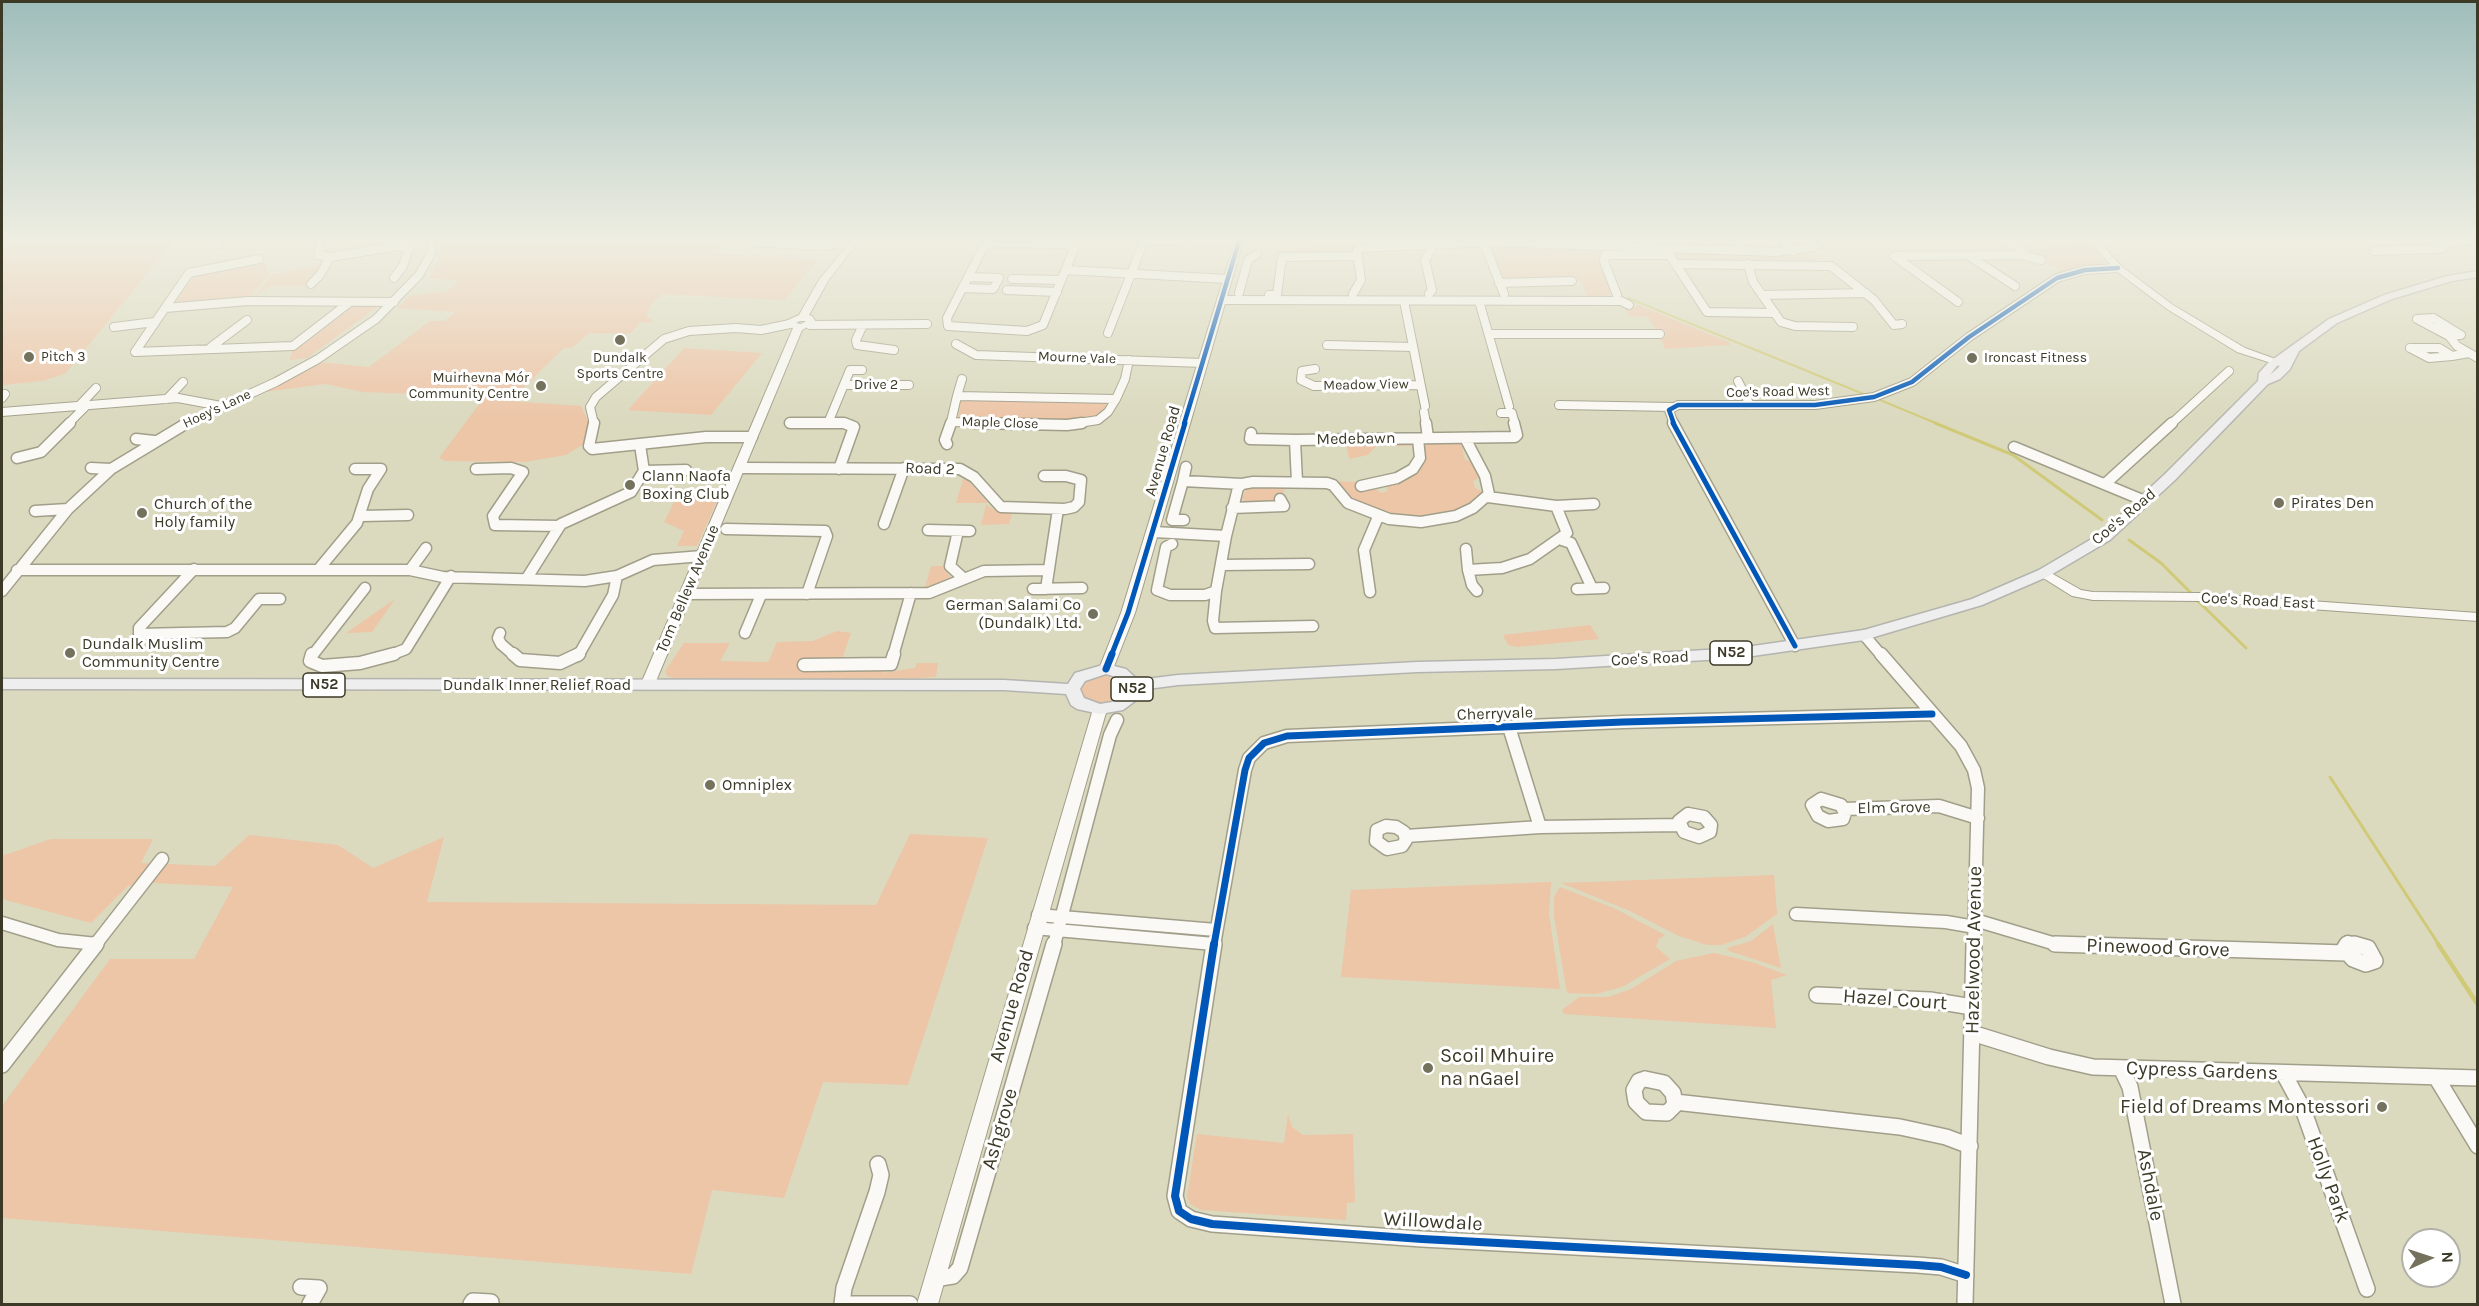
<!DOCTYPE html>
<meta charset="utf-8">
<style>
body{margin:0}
#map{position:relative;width:2479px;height:1306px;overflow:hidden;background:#dbdabf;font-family:Karla,sans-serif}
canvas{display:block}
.frame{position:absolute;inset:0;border:3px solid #3c3a27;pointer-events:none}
.north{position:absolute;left:2401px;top:1228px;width:60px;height:60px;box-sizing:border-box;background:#fff;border:2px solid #b1b0a9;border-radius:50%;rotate:87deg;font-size:16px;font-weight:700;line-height:24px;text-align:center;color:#3c3a27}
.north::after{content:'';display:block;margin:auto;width:21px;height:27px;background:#74725c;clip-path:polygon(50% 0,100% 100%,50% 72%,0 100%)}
</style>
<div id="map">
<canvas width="2479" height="1306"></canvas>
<div class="frame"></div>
<div class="north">N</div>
</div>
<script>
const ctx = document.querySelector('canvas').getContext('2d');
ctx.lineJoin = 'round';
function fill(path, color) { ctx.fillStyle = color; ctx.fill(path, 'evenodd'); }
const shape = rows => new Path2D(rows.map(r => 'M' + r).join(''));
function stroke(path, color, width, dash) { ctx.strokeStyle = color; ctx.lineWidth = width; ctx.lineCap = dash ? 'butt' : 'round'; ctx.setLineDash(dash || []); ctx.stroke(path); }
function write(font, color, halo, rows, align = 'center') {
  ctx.font = font + ' Karla,sans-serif'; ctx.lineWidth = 6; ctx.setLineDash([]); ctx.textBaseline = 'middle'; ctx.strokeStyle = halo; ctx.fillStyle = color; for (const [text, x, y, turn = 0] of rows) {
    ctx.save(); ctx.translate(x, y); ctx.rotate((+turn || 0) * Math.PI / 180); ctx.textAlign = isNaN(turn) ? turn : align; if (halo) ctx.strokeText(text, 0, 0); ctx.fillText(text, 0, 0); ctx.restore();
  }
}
fill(shape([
 [2,238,176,238,66,373,43,381,2,385],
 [439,238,738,238,711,253,819,259,784,300,661,294,649,308,647,317,651,319,651,323,641,322,630,334,589,333,572,348,564,348,510,401,581,406,589,423,587,438,582,445,566,455,525,462,445,461,439,458,489,391,443,395,363,392,325,384,265,392,318,362,369,367,430,321,444,321,456,312,397,308,410,296,447,291,459,281,429,278,440,255,441,243],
 [2061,238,2088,238,2104,263,2059,272,2057,271,2059,268,2043,262,2045,260,2028,255,2028,250,2071,245],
 [1361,245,1351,253,1278,257,1276,250],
 [1491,245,1661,251,1601,254,1614,289,1608,296,1588,297,1582,283,1574,277,1567,277,1565,280,1502,279,1489,248],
 [1672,252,1783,254,1804,252,1817,260,1677,261],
 [263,261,270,274,248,298,175,303,194,274],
 [322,265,317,273,304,276,314,277,307,285,311,286,271,286,253,298,273,274],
 [1636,304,1731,343,1730,345,1665,349,1660,337,1667,337,1664,330,1656,330,1648,317,1629,316,1624,307,1637,307],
 [355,305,380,305,307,358,290,360,293,348,303,345],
 [684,348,762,353,711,415,628,410],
 [964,399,1104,402,1108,406,1103,415,1083,422,958,419,960,402],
 [1425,442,1461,444,1465,460,1473,461,1481,477,1473,481,1475,488,1485,493,1473,507,1420,520,1364,510,1330,481,1356,482,1361,489,1373,487,1381,493,1387,491,1387,485,1415,472,1421,466],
 [1346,443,1412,443,1413,446,1376,446,1368,455,1349,459],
 [964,476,988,503,956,503],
 [1248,486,1286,487,1280,498,1273,499,1273,502,1249,504,1242,499],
 [689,494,720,494,697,546,677,546,684,531,664,522,674,502],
 [986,505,997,511,1012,514,1009,524,981,525],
 [931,566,943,566,951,578,924,591],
 [395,599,372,632,346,633],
 [1590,625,1599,639,1517,647,1508,645,1503,635],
 [837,631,851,633,841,662,885,663,883,673,915,668,917,663,938,663,936,677,874,680,673,678,667,676,665,671,684,643,730,643,720,661,768,662,777,642,813,641],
 [1104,675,1121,682,1123,687,1119,698,1100,704,1082,697,1080,690,1082,684,1096,676],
 [910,834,988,838,908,1085,823,1082,784,1198,712,1190,691,1274,2,1218,2,1106,110,959,194,959,233,887,154,883,128,886,91,923,2,899,2,856,51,839,153,839,141,863,215,866,249,835,338,845,373,868,444,837,427,902,876,905],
 [1774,875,1777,914,1745,937,1721,945,1707,945,1679,936,1630,911,1561,883],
 [1551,882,1549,914,1560,989,1341,977,1351,890],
 [1560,887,1616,909,1665,935,1659,939,1656,947,1670,959,1622,987,1596,994,1567,993,1554,917,1554,897],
 [1773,924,1781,968,1729,951,1727,948,1751,941],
 [1714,953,1752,962,1787,975,1771,980,1776,1028,1564,1014,1562,1010,1579,997,1608,997,1631,989,1676,961],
 [1288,1114,1292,1127,1303,1135,1353,1134,1355,1202,1347,1203,1346,1220,1201,1210,1190,1204,1187,1197,1197,1134,1284,1143]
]), '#edc5a7');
stroke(shape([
 [1628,298,1866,395],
 [1880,400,1938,424]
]), '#d0ca78', 2);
stroke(shape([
 [1935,423,2013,455,2102,520],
 [2129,540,2161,563,2193,595],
 [2197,600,2246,648],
 [2330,777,2439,945]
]), '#d0ca78', 3);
stroke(shape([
 [2438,944,2478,1005]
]), '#d0ca78', 4.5);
const streetFar3 = shape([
 [321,238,319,255,330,257],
 [1735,238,1742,251],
 [1784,238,1785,244,1793,251],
 [752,242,822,246,834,244,841,238],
 [1002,243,1064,244,1074,249,1043,325,1027,331,948,326,947,318,982,250,986,244,1002,243],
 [1484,243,1504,294],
 [219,244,217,241,221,238],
 [1665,248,1707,312,1775,313],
 [2374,251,2438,249,2443,248,2443,243,2468,241],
 [2021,255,2041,260],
 [1969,256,2015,286],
 [259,259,189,273,165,308,248,301,394,302],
 [1675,264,1831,266,1874,300,1894,325,1902,324],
 [1748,264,1753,282,1781,322,1795,326,1853,327],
 [1066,270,1227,279],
 [969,277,999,278,997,282],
 [1012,279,1061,280],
 [1499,283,1572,281],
 [311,284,320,275,330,257,398,246,409,248,403,266,394,278],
 [963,288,993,289,995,286],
 [1007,290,1057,292],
 [1239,293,1248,260,1257,254],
 [1353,294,1361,280,1357,250,1362,248,1491,242,1776,252,1813,247,1830,238],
 [1429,294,1432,290,1425,260,1431,250,1430,246],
 [1269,295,1277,295,1282,257,1357,256],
 [1617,295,1604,261,1605,255,1669,255],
 [1762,295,1866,293],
 [1221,300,1621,301,1629,305],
 [1404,301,1425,406],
 [1479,301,1509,406],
 [1958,302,1894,256,2021,255,2021,250,2016,246,1999,238],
 [165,308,135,352,293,346,350,302],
 [2433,318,2461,335,2449,336,2417,319,2433,318],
 [810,325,927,324],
 [863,325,856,340,857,345,894,350],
 [114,327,155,322],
 [1108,333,1144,241,1238,242],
 [1489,334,1660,334],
 [2449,336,2457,346,2478,358],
 [956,344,976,355,1203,363],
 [1327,345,1413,347],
 [211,347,247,320],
 [2410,348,2439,348,2452,356,2429,358,2410,348],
 [2452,356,2469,353],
 [1315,369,1302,371,1301,380,1314,386,1420,385],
 [1738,381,1750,405],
 [844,385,909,385],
 [957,396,962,379],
 [2,398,5,394],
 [167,399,183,382],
 [1116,399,1125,379,1129,360],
 [1559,405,1673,407],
 [79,406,96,388],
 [2,412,178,398,221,406],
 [1424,412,1426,424],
 [1501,413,1512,413,1515,424],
 [790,423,847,424],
 [828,423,850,370,862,370],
 [68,424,86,406],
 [184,424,276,382,318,359,376,319,419,275,432,252,432,238],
 [594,424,590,407,596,397,664,339,689,331,736,328,761,330,790,324],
 [1033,424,951,422,957,396,1116,399],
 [1072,424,1098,420,1108,412,1116,399],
 [1674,424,1669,410,1678,405,1815,405,1874,397,1912,382,1969,337,2057,278,2085,270,2118,268],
 [2171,424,2229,371]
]);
const streetFar2 = shape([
 [594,423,589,446,592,449,706,437,752,437],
 [790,423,844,423,854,427,839,469],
 [975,423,1067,425,1082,423],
 [1426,423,1428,438],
 [1673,423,1795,646],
 [1251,433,1250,439,1295,440,1515,437,1517,435,1514,423],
 [136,439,154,441],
 [1295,440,1297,482],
 [947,444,945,440,951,423],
 [2014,447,2145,501],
 [17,458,41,452,70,423],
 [91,468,111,469],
 [740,468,960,469,974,477,1001,507,1065,509,1074,507,1079,502,1081,480,1066,476,1044,476],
 [476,469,511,468,523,472,493,516,495,525,560,526],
 [644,471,686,470],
 [1183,481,1186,467],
 [2105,484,2172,423],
 [1361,486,1397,478,1413,469,1420,458,1418,439],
 [1488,497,1556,506,1594,504],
 [1232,508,1284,506,1280,499],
 [35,511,68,509],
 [361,516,408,515],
 [1184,520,1172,520,1183,481,1242,484],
 [884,524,904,468],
 [726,529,825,531,827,536,807,594],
 [928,530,970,531],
 [958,531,950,566,962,577],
 [1154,532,1226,536,1238,488,1242,484,1253,482,1327,483,1333,485,1348,503,1389,519,1421,522,1456,516,1473,508,1489,494,1485,476,1465,438],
 [1562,540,1571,543,1592,588],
 [1172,544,1166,547,1157,590,1170,595,1205,595,1216,591,1226,536],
 [1466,549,1468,570,1502,568,1530,559,1567,533,1556,506],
 [1221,565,1309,564],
 [194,569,139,628,139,634,227,632,235,628,259,599,280,599],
 [17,570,410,570,443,577,585,581,617,576,653,560,702,556],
 [318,570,357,523,368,489,381,469,355,469],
 [410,570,426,548],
 [1468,570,1472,585,1477,591],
 [527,578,561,524,631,492,644,471,640,445],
 [1033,589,1082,588],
 [1046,589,1058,509],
 [1577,589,1604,588],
 [2,591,68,509,111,469,187,423],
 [1216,591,1213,621,1215,628,1313,626],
 [1370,592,1364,550,1378,517],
 [686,594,929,593,984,571,1049,570],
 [500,633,498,638,501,644,515,656],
 [745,633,761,595],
 [1864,635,1882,656],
 [312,656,365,588],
 [388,656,406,649,451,576],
 [578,656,613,595,617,576],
 [893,656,911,593]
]);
const streetFar1 = shape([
 [312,654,310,661,322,666,360,663,394,654],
 [513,654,520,660,560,663,579,654],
 [1881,654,1961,746,1974,770,1978,788,1974,945],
 [804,665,891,664,894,654],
 [1509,727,1540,827,1679,825],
 [1821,799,1841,805,1845,813,1843,819,1828,821,1818,816,1812,805,1821,799],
 [1844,809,1939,806,1978,818],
 [1688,814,1704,817,1711,825,1710,832,1699,837,1684,832,1679,821,1688,814],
 [1386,826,1396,827,1404,832,1406,840,1402,846,1387,849,1376,841,1377,830,1386,826],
 [1406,836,1540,827],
 [1796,914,1946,922,1975,927],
 [1038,915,1216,930],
 [1975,920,2059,945,2072,945],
 [2,923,58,940,97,944],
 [1034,928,1214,944],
 [95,945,162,859],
 [1054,945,1110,735,1117,720],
 [1214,945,1245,770,1249,758,1264,743,1287,736,1623,722,1932,714],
 [2346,945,2348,942,2359,945]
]);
const street = shape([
 [1214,944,1175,1196,1179,1211,1191,1219,1212,1224,1422,1239,1917,1265,1941,1267,1966,1275],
 [2055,944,2346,953],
 [2347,944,2344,949,2353,959,2366,964,2375,961,2368,948,2354,944],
 [1817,995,1930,1000,1972,1007],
 [1972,1033,2049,1057,2093,1067,2478,1078],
 [2,1065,96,944],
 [2121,1068,2130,1087,2173,1304],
 [2284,1074,2303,1109,2367,1289],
 [2436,1077,2478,1146],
 [1645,1079,1664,1083,1673,1093,1675,1105,1667,1113,1646,1112,1636,1102,1634,1090,1639,1081,1645,1079],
 [1675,1102,1900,1127,1946,1137,1970,1146],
 [934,1279,953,1276,960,1268,1054,944],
 [301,1287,319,1288,310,1304],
 [471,1304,473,1301,491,1302],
 [842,1304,844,1288,877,1192,881,1175,878,1164],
 [849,1304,910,1304],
 [1965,1304,1974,944]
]);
const secondary = shape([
 [853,238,861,238,828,281,809,315,812,316,816,322,802,330,654,686,652,689,642,689,640,686,793,328,788,327,786,321,799,315,819,280,853,238],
 [800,321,806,321,801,324,796,323,800,321],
 [1236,238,1244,238,1135,613,1113,669,1106,673,1101,672,1099,669,1121,613,1236,238],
 [2088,238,2096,238,2121,266,2173,305,2245,348,2292,365,2287,368,2237,352,2167,309,2115,270,2088,238],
 [2458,238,2469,238,2478,242,2478,248,2458,238],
 [2044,569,2081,590,2093,592,2199,593,2478,613,2478,621,2199,601,2093,600,2072,596,2040,576,2038,573,2040,570,2044,569],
 [1100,704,1107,709,938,1304,917,1304,1093,709,1100,704]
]);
const primary = shape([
 [2478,271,2478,277,2452,281,2392,299,2337,323,2299,351,2290,369,2280,379,2268,384,2175,480,2110,540,2049,576,1982,605,1864,640,1739,658,1556,669,1417,672,1178,685,1140,690,1135,701,1123,710,1100,714,1077,709,1071,705,1066,694,1004,690,2,689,2,679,1004,680,1068,684,1075,673,1106,664,1126,669,1138,680,1178,675,1417,662,1556,659,1739,648,1864,630,1972,599,2039,570,2100,534,2165,474,2258,381,2259,373,2268,363,2329,319,2384,295,2447,276,2478,271],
 [2281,363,2279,367,2270,375,2276,367,2281,363],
 [1106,674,1116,677,1123,683,1123,693,1112,702,1100,704,1084,698,1080,689,1085,681,1106,674]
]);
stroke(streetFar3, '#a19f8a', 10);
stroke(streetFar2, '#a19f8a', 13);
stroke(streetFar1, '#a19f8a', 15);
stroke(street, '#a19f8a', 18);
stroke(secondary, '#a19f8a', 2);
stroke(primary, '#b4b4af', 3);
stroke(streetFar3, '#faf9f5', 8);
stroke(streetFar2, '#faf9f5', 10);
stroke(streetFar1, '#faf9f5', 12);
stroke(street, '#faf9f5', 15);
fill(secondary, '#faf9f5');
fill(primary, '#efeeef');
stroke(shape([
 [1184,424,1240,238],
 [1674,424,1669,410,1678,405,1815,405,1874,397,1912,382,1969,337,2057,278,2085,270,2118,268]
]), '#0057b8', 4.5);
stroke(shape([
 [1673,423,1795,646],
 [1111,656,1128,613,1185,423]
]), '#0057b8', 5);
stroke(shape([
 [1106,669,1112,654],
 [1214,945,1245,770,1249,758,1264,743,1287,736,1623,722,1932,714]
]), '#0057b8', 7);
stroke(shape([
 [1214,944,1175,1196,1179,1211,1191,1219,1212,1224,1422,1239,1917,1265,1941,1267,1966,1275]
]), '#0057b8', 8);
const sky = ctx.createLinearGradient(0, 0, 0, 421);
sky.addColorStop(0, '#9ebdbb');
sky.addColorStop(0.57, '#efeee2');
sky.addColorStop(1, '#efeee200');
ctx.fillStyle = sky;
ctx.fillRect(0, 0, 2479, 421);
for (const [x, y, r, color] of [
 [620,340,6,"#74725c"],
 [29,357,6,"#74725c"],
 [1972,358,6,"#74725c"],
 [541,386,6,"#74725c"],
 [630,485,6,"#74725c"],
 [2279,503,6,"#74725c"],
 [142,513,6,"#74725c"],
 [1093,614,6,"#74725c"],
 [70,653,6,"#74725c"],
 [710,785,6,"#74725c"],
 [1428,1068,6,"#74725c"],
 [2382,1107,6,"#74725c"]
]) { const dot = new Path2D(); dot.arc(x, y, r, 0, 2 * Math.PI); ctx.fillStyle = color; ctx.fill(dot); stroke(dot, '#fff', 2); }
write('14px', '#3c3a27', '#fff', [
 ["Pitch 3",41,357],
 ["Dundalk",620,358,"center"],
 ["Sports Centre",620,374,"center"],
 ["Ironcast Fitness",1984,358],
 ["Muirhevna Mór",529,378,"right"],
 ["Community Centre",529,394,"right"]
], 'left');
write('14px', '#3c3a27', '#fff', [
 ["Mourne Vale",1077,358,2],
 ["Drive 2",876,385],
 ["Meadow View",1366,385,-1],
 ["Coe's Road West",1778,392,-1],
 ["Hoey's Lane",217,409,-25],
 ["Maple Close",1000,423,2]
]);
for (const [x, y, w] of [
 [1731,653,42],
 [324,685,42],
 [1132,689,42]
]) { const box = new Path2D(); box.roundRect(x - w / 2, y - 12, w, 24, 4.5); ctx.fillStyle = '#fff'; ctx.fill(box); stroke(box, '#3c3a27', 1.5); }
write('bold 15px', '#3c3a27', null, [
 ["N52",1731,653],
 ["N52",324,685],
 ["N52",1132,689]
]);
write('16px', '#3c3a27', '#fff', [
 ["Medebawn",1356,439,-1],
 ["Avenue Road",1163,451,-74],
 ["Road 2",930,469,2],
 ["Coe's Road",2124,517,-40],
 ["Tom Bellew Avenue",688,589,-67],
 ["Coe's Road East",2258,601,3],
 ["Coe's Road",1650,659,-3],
 ["Dundalk Inner Relief Road",537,685],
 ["Cherryvale",1495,714,-2],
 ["Elm Grove",1894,808,-1]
]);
write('16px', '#3c3a27', '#fff', [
 ["Clann Naofa",642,476],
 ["Boxing Club",642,494],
 ["Pirates Den",2291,503],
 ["Church of the",154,504],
 ["Holy family",154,522],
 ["German Salami Co",1081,605,"right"],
 ["(Dundalk) Ltd.",1081,623,"right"],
 ["Dundalk Muslim",82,644],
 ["Community Centre",82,662],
 ["Omniplex",722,785]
], 'left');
write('20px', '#3c3a27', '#fff', [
 ["Pinewood Grove",2158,948,2],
 ["Hazelwood Avenue",1974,950,-89],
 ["Hazel Court",1895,1000,4],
 ["Avenue Road",1012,1006,-74],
 ["Cypress Gardens",2202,1071,2],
 ["Ashgrove",1000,1129,-74],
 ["Holly Park",2328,1180,70],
 ["Ashdale",2150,1185,79],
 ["Willowdale",1433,1222,3]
]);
write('20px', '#3c3a27', '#fff', [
 ["Scoil Mhuire",1440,1056],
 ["na nGael",1440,1079],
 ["Field of Dreams Montessori",2370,1107,"right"]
], 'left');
</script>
